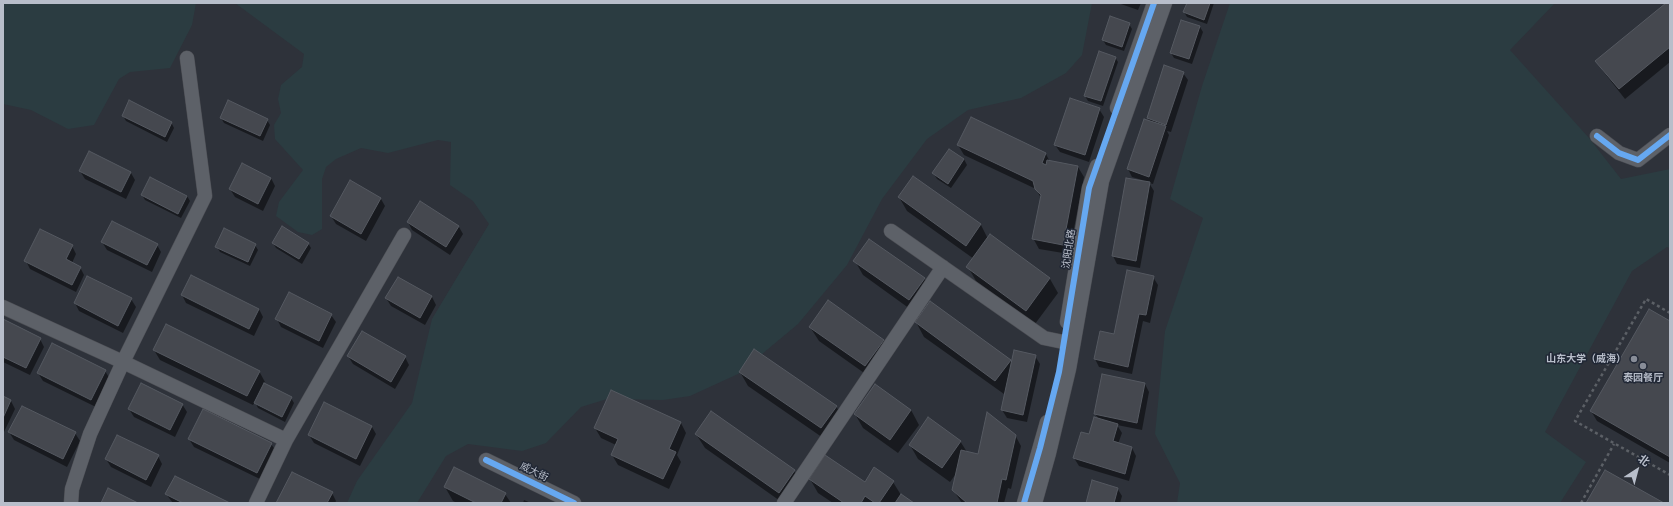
<!DOCTYPE html>
<meta charset="utf-8">
<style>
body{margin:0}
#map{position:relative;width:1673px;height:506px;overflow:hidden;background:#2e323a;font-family:Manrope,"Noto Sans SC",sans-serif}
canvas{display:block}
.frame{position:absolute;inset:0;border:4px solid #b8beca;pointer-events:none}
.north{position:absolute;left:1617px;top:450px;width:40px;height:40px;-webkit-text-stroke:3px #202735;paint-order:stroke;rotate:36deg;font-size:11px;font-weight:700;line-height:16px;text-align:center;color:#b8beca}
.north::after{content:'';display:block;margin:auto;width:14px;height:18px;background:#b8beca;clip-path:polygon(50% 0,100% 100%,50% 72%,0 100%)}
</style>
<div id="map">
<canvas width="1673" height="506"></canvas>
<div class="frame"></div>
<div class="north">北</div>
</div>
<script>
const ctx = document.querySelector('canvas').getContext('2d');
ctx.lineJoin = 'round';
function fill(path, color) { ctx.fillStyle = color; ctx.fill(path, 'evenodd'); }
const shape = rows => new Path2D(rows.map(r => 'M' + r).join(''));
function stroke(path, color, width, dash) { ctx.strokeStyle = color; ctx.lineWidth = width; ctx.lineCap = dash ? 'butt' : 'round'; ctx.setLineDash(dash || []); ctx.stroke(path); }
function write(font, color, halo, rows, align = 'center') {
  ctx.font = font + ' Manrope,"Noto Sans SC",sans-serif'; ctx.lineWidth = 3; ctx.setLineDash([]); ctx.textBaseline = 'middle'; ctx.strokeStyle = halo; ctx.fillStyle = color; for (const [text, x, y, turn = 0] of rows) {
    ctx.save(); ctx.translate(x, y); ctx.rotate((+turn || 0) * Math.PI / 180); ctx.textAlign = isNaN(turn) ? turn : align; if (halo) ctx.strokeText(text, 0, 0); ctx.fillText(text, 0, 0); ctx.restore();
  }
}
fill(shape([
 [3,3,196,3,192,25,170,68,130,72,119,79,94,125,68,129,31,110,3,104],
 [235,3,1092,3,1082,55,1066,73,1021,98,968,110,927,139,882,199,847,265,798,324,738,374,690,396,663,400,607,399,581,407,546,443,522,451,468,444,446,456,417,503,347,503,357,481,412,403,432,319,489,224,473,201,450,185,451,142,438,140,388,153,361,148,336,159,326,167,322,179,322,229,312,235,298,232,276,216,279,202,303,170,275,139,274,125,281,113,278,99,281,85,302,67,304,54],
 [1230,3,1555,3,1510,50,1589,138,1621,179,1670,169,1670,248,1667,247,1632,271,1545,432,1586,462,1560,503,1177,503,1180,483,1155,434,1165,331,1203,218,1170,199,1202,86]
]), '#2b3c41');
fill(shape([
 [1118,3,1141,3,1138,10],
 [1188,3,1214,3,1207,24,1187,17,1184,12],
 [1667,3,1670,3,1670,62,1625,99,1603,71,1597,61],
 [1129,24,1132,29,1124,51,1106,45,1103,40],
 [1200,27,1203,32,1192,64,1174,58,1171,53],
 [1115,57,1118,62,1103,106,1088,101,1085,96],
 [1183,73,1188,80,1171,132,1167,131,1169,135,1153,184,1149,183,1154,191,1140,268,1117,264,1113,256,1142,180,1132,177,1128,169,1150,122,1148,118],
 [1099,109,1104,117,1089,162,1060,152,1055,145],
 [123,116,171,122,174,128,167,142,126,121],
 [221,118,267,120,270,125,263,141,224,123],
 [971,118,1046,154,1050,162,1078,167,1084,177,1069,254,1039,249,1033,238,1041,198,1036,189,964,155,958,145],
 [949,150,964,159,967,165,951,188,937,179,934,174],
 [80,171,131,173,135,180,126,199,85,179],
 [914,177,981,225,988,239,991,236,1050,279,1058,293,1035,324,976,281,968,267,974,259,907,211,899,197],
 [271,178,275,186,263,211,235,197,230,189],
 [351,181,381,199,385,206,366,241,336,224,331,216],
 [142,195,187,196,190,201,181,218,145,200],
 [421,202,459,227,463,234,450,255,412,230,408,222],
 [102,242,157,245,161,252,152,272,107,250],
 [273,243,308,243,311,248,302,264,276,248],
 [255,245,258,250,250,266,220,252,217,247],
 [72,246,76,254,72,263,80,267,84,275,76,292,30,269,26,261],
 [855,261,924,278,932,292,917,314,863,275],
 [1153,277,1158,285,1150,323,1143,321,1132,374,1099,367,1095,359,1114,335],
 [398,278,432,297,436,305,425,325,391,306,386,298],
 [182,295,259,309,263,317,254,336,186,303],
 [131,299,136,307,123,333,79,311,75,303],
 [331,315,336,322,323,348,281,327,277,319],
 [3,321,40,339,44,347,30,375,3,362],
 [916,322,1010,360,1012,364,1035,356,1040,364,1027,422,1007,418,1002,410,1007,390,1004,394,924,337],
 [1670,323,1670,463,1597,421,1591,411],
 [810,327,883,340,891,354,874,380,819,341],
 [154,350,259,371,265,382,263,384,291,398,294,403,285,422,258,408,255,402,253,405,160,360],
 [348,356,405,357,409,365,395,389,353,364],
 [105,371,110,379,96,407,43,381,38,373],
 [740,372,836,406,844,420,829,442,748,386],
 [1145,384,1149,392,1142,430,1117,425,1122,433,1118,444,1132,448,1136,456,1129,481,1079,466,1074,458,1099,419,1095,414],
 [612,392,681,423,686,433,677,455,681,462,669,489,618,465,612,455,616,445,601,438,595,428],
 [3,397,11,401,15,409,3,434],
 [325,403,372,427,376,434,360,466,314,443,309,435],
 [182,404,187,412,175,437,134,417,129,409],
 [911,410,919,425,898,453,863,428,855,414],
 [9,432,75,433,80,441,67,467,14,440],
 [696,434,794,471,802,485,783,503,705,448],
 [1015,435,1021,446,1011,489,1008,488,1004,503,962,503,953,490,958,471,950,482,918,459,910,445,960,441,967,452,979,455],
 [189,439,271,444,276,451,262,480,194,447],
 [158,456,162,464,151,487,111,467,106,459],
 [810,479,865,483,893,482,901,495,912,503,833,503,818,493],
 [445,487,505,494,511,503,457,503,453,501],
 [1117,488,1122,496,1120,503,1087,503],
 [332,493,336,501,335,503,278,503],
 [166,494,228,503,173,503],
 [524,500,531,503,523,503]
]), '#0007');
const building = shape([
 [1187,3,1210,3,1204,20,1183,12,1187,3],
 [1666,3,1670,3,1670,47,1619,89,1595,61,1666,3],
 [1110,16,1130,23,1122,47,1102,40,1110,16],
 [1181,20,1200,26,1189,59,1170,53,1181,20],
 [1099,51,1116,57,1101,101,1084,96,1099,51],
 [1164,65,1184,72,1166,125,1147,118,1164,65],
 [1070,98,1100,108,1085,155,1054,145,1070,98],
 [129,100,172,122,165,137,122,116,129,100],
 [228,100,268,119,260,136,220,118,228,100],
 [971,117,1046,153,1042,163,1046,165,1047,160,1078,166,1063,245,1032,239,1041,195,1035,189,1033,181,957,145,971,117],
 [1144,119,1166,126,1149,177,1127,169,1144,119],
 [949,149,964,159,948,184,932,173,949,149],
 [89,151,131,172,121,192,79,171,89,151],
 [242,163,271,178,258,204,229,189,242,163],
 [913,176,981,224,966,246,898,197,913,176],
 [150,177,187,196,178,214,141,195,150,177],
 [1126,178,1150,182,1136,261,1112,256,1126,178],
 [350,180,381,198,361,234,330,216,350,180],
 [420,201,459,226,446,247,407,222,420,201],
 [112,221,158,244,147,265,101,242,112,221],
 [282,226,309,243,299,259,272,243,282,226],
 [224,228,256,244,248,262,215,247,224,228],
 [40,229,73,245,66,259,81,267,72,285,24,261,40,229],
 [990,234,1050,278,1026,311,966,267,990,234],
 [869,239,925,278,909,300,853,261,869,239],
 [1127,270,1154,276,1146,315,1139,314,1128,367,1094,359,1100,331,1114,334,1127,270],
 [191,275,259,309,249,329,181,295,191,275],
 [87,276,132,298,118,326,74,303,87,276],
 [398,277,432,296,420,318,385,298,398,277],
 [289,292,332,314,319,341,275,319,289,292],
 [828,300,884,340,865,366,809,327,828,300],
 [930,301,1011,360,995,381,915,322,930,301],
 [1649,309,1670,321,1670,457,1590,411,1649,309],
 [3,319,41,338,26,368,3,357,3,319],
 [166,324,260,371,247,396,153,350,166,324],
 [362,331,406,356,391,382,347,356,362,331],
 [52,343,106,370,91,400,37,373,52,343],
 [754,349,837,406,821,428,739,372,754,349],
 [1014,350,1036,355,1023,415,1001,410,1014,350],
 [1102,374,1145,383,1137,423,1094,414,1102,374],
 [141,383,183,404,170,430,128,409,141,383],
 [264,383,292,397,282,417,254,403,264,383],
 [875,384,911,410,890,440,854,414,875,384],
 [611,390,681,422,669,449,676,452,663,479,611,455,618,439,594,428,611,390],
 [3,396,11,400,3,418,3,396],
 [324,402,372,426,356,459,308,435,324,402],
 [22,406,76,432,63,459,8,432,22,406],
 [203,409,272,443,257,473,188,439,203,409],
 [711,411,795,470,779,493,695,434,711,411],
 [987,412,1016,435,1006,480,1002,479,997,503,967,503,952,490,961,450,978,454,987,412],
 [928,417,961,441,942,468,909,445,928,417],
 [1094,417,1118,424,1113,441,1132,447,1125,474,1073,458,1081,432,1089,434,1094,417],
 [117,435,159,455,146,480,105,459,117,435],
 [825,455,865,482,874,467,894,481,879,503,875,503,865,496,861,503,844,503,809,479,825,455],
 [454,467,506,493,501,503,476,503,444,487,454,467],
 [1605,470,1664,503,1586,503,1605,470],
 [292,472,333,492,327,503,276,503,292,472],
 [175,476,230,503,183,503,165,494,175,476],
 [1092,480,1118,488,1114,503,1086,503,1092,480],
 [108,488,138,503,101,503,108,488],
 [901,494,914,503,895,503,901,494]
]);
fill(building, '#45484f');
stroke(building, '#555961', 1);
const minor = shape([
 [1117,108,1154,3],
 [1597,136,1619,153,1638,160,1670,135],
 [891,231,1044,338,1073,344],
 [3,307,123,362,286,440],
 [1067,322,1089,188,1097,166],
 [486,460,574,503],
 [71,503,72,489,90,434,123,362,205,196,187,58],
 [256,503,286,440,404,235],
 [784,503,943,267],
 [1024,503,1047,422],
 [1035,503,1049,453,1069,369,1102,181,1165,3]
]);
stroke(minor, '#4c4e54', 15);
stroke(shape([
 [1670,313,1646,299,1575,421,1670,475],
 [1581,503,1614,444]
]), '#5c6066', 2.5, [3, 3]);
stroke(minor, '#5d6168', 14);
stroke(shape([
 [1597,136,1619,153,1638,160,1670,135],
 [486,460,574,503],
 [1024,503,1040,448,1059,372,1089,188,1154,3]
]), '#66a8f1', 6);
for (const [x, y, r, color] of [
 [1634,359,4,"#888d98"],
 [1643,366,4,"#888d98"]
]) { const dot = new Path2D(); dot.arc(x, y, r, 0, 2 * Math.PI); ctx.fillStyle = color; ctx.fill(dot); stroke(dot, '#202735', 1.5); }
write('10px', '#b8beca', '#202735', [
 ["沈阳北路",1069,249,-81],
 ["威大街",534,472,26]
]);
write('bold 10px', '#b8beca', '#202735', [
 ["山东大学（威海）",1626,359],
 ["泰园餐厅",1643,378,"center"]
], 'right');
</script>
